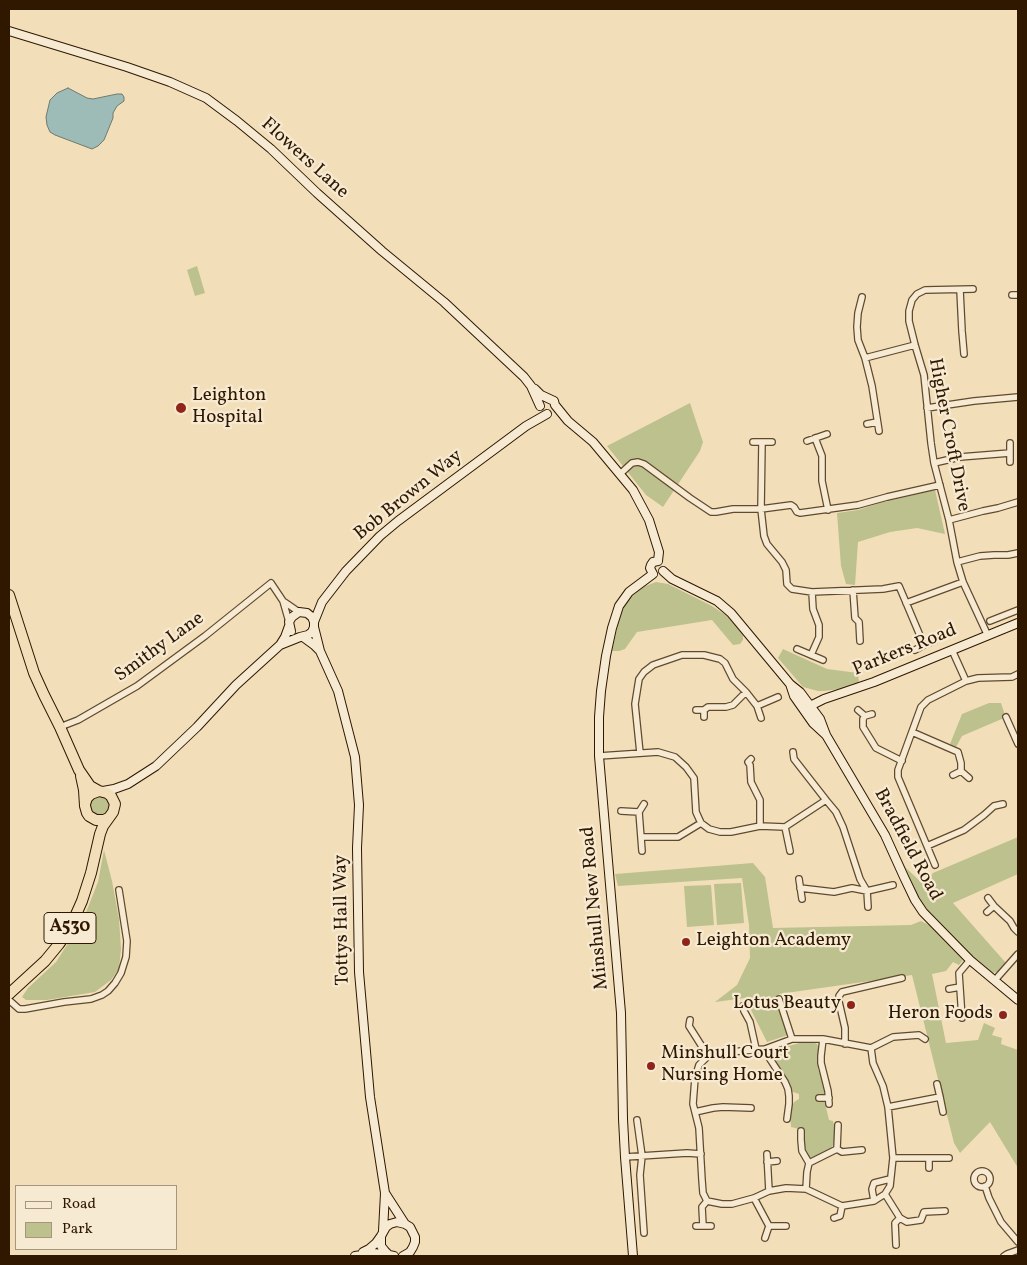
<!DOCTYPE html>
<style>
body{margin:0}
#map{position:relative;width:1027px;height:1265px;overflow:hidden;background:#f2dfb9;font-family:Vollkorn,serif}
canvas{display:block}
.frame{position:absolute;inset:0;border:10px solid #2f1700;pointer-events:none}
.legend{position:absolute;left:15px;top:1185px;width:162px;height:65px;box-sizing:border-box;background:#f7ead2;border:1px solid #a7967e;margin:0;padding:6px 9px;list-style:none;font-size:15px;color:#2f1700}
.legend li{display:flex;align-items:center;gap:10px;height:25px}
.legend b{width:25px;border:1px solid #a7967e}
</style>
<div id="map">
<canvas width="1027" height="1265"></canvas>
<div class="frame"></div>
<ul class="legend">
<li><b style="height:6px;background:#f7ead2"></b>Road</li>
<li><b style="height:14px;background:#bcc18e"></b>Park</li>
</ul>
</div>
<script>
const ctx = document.querySelector('canvas').getContext('2d');
ctx.lineJoin = 'round';
function fill(path, color) { ctx.fillStyle = color; ctx.fill(path, 'evenodd'); }
const shape = rows => new Path2D(rows.map(r => 'M' + r).join(''));
function stroke(path, color, width, dash) { ctx.strokeStyle = color; ctx.lineWidth = width; ctx.lineCap = dash ? 'butt' : 'round'; ctx.setLineDash(dash || []); ctx.stroke(path); }
function write(font, color, halo, rows, align = 'center') {
  ctx.font = font + ' Vollkorn,serif'; ctx.lineWidth = 4.5; ctx.setLineDash([]); ctx.textBaseline = 'middle'; ctx.strokeStyle = halo; ctx.fillStyle = color; for (const [text, x, y, turn = 0] of rows) {
    ctx.save(); ctx.translate(x, y); ctx.rotate((+turn || 0) * Math.PI / 180); ctx.textAlign = isNaN(turn) ? turn : align; if (halo) ctx.strokeText(text, 0, 0); ctx.fillText(text, 0, 0); ctx.restore();
  }
}
fill(shape([
 [197,266,205,293,195,296,187,270],
 [690,403,703,442,700,451,663,507,646,495,607,446],
 [935,490,945,534,917,528,890,532,858,542,855,585,846,584,841,566,837,513,858,510,880,503],
 [656,582,668,584,712,606,727,616,743,635,743,640,740,644,733,645,712,620,637,632,625,649,619,651,612,651,620,615,625,605,630,598,643,587],
 [783,649,827,669,858,673,859,683,840,689,824,691,818,691,803,687,778,658],
 [989,703,1001,703,1005,715,1003,716,1004,718,962,736,956,747,950,744,962,714],
 [100,794,110,800,110,811,101,817,91,813,89,803,91,799],
 [890,836,906,868,923,884,933,873,1018,837,1018,874,953,903,1006,963,998,972,991,973,987,970,938,923,925,907,916,895,903,868],
 [104,850,112,881,119,919,121,949,119,969,111,980,95,992,47,1000,26,1000,22,997,28,988,56,962,83,920,98,882],
 [753,863,765,877,773,928,911,925,921,921,929,925,959,955,963,960,959,965,953,962,946,971,932,974,946,1043,978,1040,984,1023,995,1028,992,1035,1002,1038,1001,1044,1018,1050,1018,1168,990,1122,960,1153,954,1143,912,975,779,994,788,1035,767,1042,745,998,715,1002,737,985,750,958,749,925,742,878,618,886,615,874],
 [741,883,744,923,717,925,714,884],
 [711,885,714,925,687,927,684,886],
 [803,1042,813,1042,817,1044,818,1046,818,1069,825,1089,824,1095,818,1096,817,1100,824,1101,825,1103,829,1120,833,1121,836,1132,832,1149,810,1158,805,1150,803,1139,804,1130,791,1127,790,1110,794,1102,799,1099,799,1094,793,1092,790,1090,785,1077,780,1071,769,1053,771,1051]
]), '#bcc18e');
const water = shape([
 [68,88,87,98,93,99,117,94,122,94,124,97,124,101,117,106,113,113,113,118,104,140,98,146,92,149,55,135,50,132,47,125,46,117,50,100,57,93,68,88]
]);
fill(water, '#9dbbb7');
stroke(water, '#71796e', 1);
const street = shape([
 [973,289,925,290,917,294,912,300,909,311,909,321,915,345,924,375,931,443,934,463,949,520,957,562,963,582,988,636],
 [960,290,962,331,964,354],
 [1012,295,1018,295],
 [862,297,858,313,857,327,858,340,865,358],
 [927,408,974,401,1018,397],
 [867,424,877,422],
 [879,431,872,386,865,358,915,345],
 [815,438,822,456,822,481,828,510],
 [807,441,827,434],
 [753,442,772,442],
 [762,442,761,509,764,536,767,544,782,562,786,570,787,584,792,589,812,592,883,589,899,586,924,645],
 [1010,462,1010,443],
 [934,463,960,457,1010,453],
 [620,474,632,463,638,462,644,464,690,498,711,512,716,512,733,509,761,509,791,505,794,507,797,512,800,513,858,505,887,497,940,485],
 [949,520,983,511,998,508,1018,502],
 [957,562,980,556,994,555,1008,555,1018,553],
 [853,590,855,618,859,622,860,641],
 [283,601,299,612],
 [906,603,963,582],
 [990,621,1018,610],
 [797,649,823,660],
 [915,650,924,645,934,641],
 [952,650,966,681,978,678,1012,677,1018,674],
 [811,655,819,637,819,625,813,609,812,592],
 [757,706,778,697],
 [696,710,704,710,708,707,726,707,733,705,746,692],
 [704,710,704,717],
 [858,710,865,716,872,714],
 [865,716,863,719,863,727,876,748,902,761],
 [1006,717,1018,744],
 [60,727,78,720,137,686,205,636,271,583,283,601,289,622],
 [912,732,958,752,961,763,961,771],
 [793,752,794,759,826,800],
 [640,753,635,704,639,679,644,672,653,665,682,655,704,655,720,659,725,663,733,679,746,692,757,706,761,718],
 [599,756,658,752,675,757,686,767,694,778,696,812,701,823,709,829,720,832,731,832,760,826,785,827,826,800,836,812,843,827,860,879,867,891,868,907],
 [751,759,748,762,750,765,751,782,760,800,760,826],
 [953,775,961,771,969,778],
 [621,811,639,812,642,851],
 [639,812,644,804],
 [785,827,790,851],
 [642,837,678,837,701,823],
 [927,846,964,830,984,815,994,806,1003,804],
 [935,865,898,777,898,770,921,707,928,700,966,681],
 [799,879,802,899],
 [800,888,834,892,852,888,867,891,893,885],
 [988,898,994,906,1010,921,1014,928,1018,932],
 [987,912,994,906],
 [995,980,1018,954],
 [949,989,960,987],
 [779,999,792,1039],
 [9,1000,19,1009,25,1009,64,1002,91,999,102,995,108,991,115,983,121,973,126,957,127,941,119,890],
 [743,1006,744,1011,750,1022,756,1049],
 [962,1018,959,973,970,960],
 [690,1020,689,1026,708,1056],
 [792,1039,823,1039,871,1048,873,1063,883,1086,888,1107,893,1158,890,1186,885,1194,874,1201,842,1206,806,1189,786,1188,769,1191,754,1198,732,1204,722,1204,707,1201,703,1193,702,1180,699,1128,693,1104,695,1078,699,1065,708,1056,718,1053,765,1049,792,1039],
 [823,1039,821,1056,821,1063,828,1091,829,1104],
 [845,1044,845,1028,839,1002,839,996,842,992,902,978],
 [871,1048,893,1037,919,1035,925,1039],
 [765,1049,768,1056,785,1082,788,1089,789,1096,789,1104,787,1119],
 [940,1097,943,1112],
 [819,1098,829,1098],
 [888,1107,940,1097,937,1084],
 [695,1112,713,1108,723,1107,751,1108],
 [637,1120,642,1156,640,1175,644,1233],
 [801,1131,801,1140,802,1151,809,1163,807,1172,806,1189],
 [837,1149,842,1152,862,1150],
 [767,1154,769,1191],
 [625,1157,687,1153,701,1154],
 [893,1158,949,1158],
 [929,1158,929,1168],
 [767,1162,777,1161],
 [809,1163,837,1149,838,1125],
 '974 1179a8 8 0 1 1 16 0a8 8 0 1 1-16 0Z',
 [985,1186,989,1198,1001,1222,1018,1242],
 [885,1194,900,1218,907,1222,921,1220,924,1212,945,1211],
 [754,1198,769,1226,786,1226],
 [874,1201,872,1189,874,1183,890,1179],
 [834,1218,840,1216,842,1206],
 [696,1226,711,1226],
 [703,1226,702,1207,707,1201],
 [765,1238,769,1226],
 [896,1245,895,1223,900,1218],
 [1004,1256,1007,1254,1018,1250]
]);
const secondary = shape([
 [9,31,127,67,170,82,206,98,237,121,271,149,317,193,382,251,444,302,524,377,531,386,540,406],
 [535,389,541,395,554,401,555,405,568,421,593,442,633,490,649,520,659,552,658,561],
 [663,571,672,579,717,601,731,613,790,684,800,692,820,719,826,735,885,835,904,877,915,900,923,912,970,960,1018,1000],
 [653,574,650,568,651,565,653,562,658,561],
 [314,627,320,651,338,691,355,757,359,805,357,848,359,972,370,1097,385,1193,383,1231],
 [291,631,289,622,292,617,299,612,307,613,312,617,314,622],
 [303,637,314,645,320,651],
 [280,645,300,637,308,635,312,632,314,627,314,622,322,602,346,571,380,536,398,521,464,472,526,426,547,414],
 [790,684,794,696,813,723,826,735],
 [804,709,824,699,874,682,1018,623],
 [103,791,114,789,128,784,156,766,197,727,236,685,280,645,285,637,289,626],
 [385,1193,405,1224],
 [363,1252,369,1249,376,1243,381,1236],
 [355,1256,374,1253,389,1255],
 [394,1256,389,1255,385,1251,381,1246,381,1236,386,1227,390,1224,397,1222,405,1224,410,1227,415,1237,415,1242,413,1247,410,1252,403,1256],
 [633,1256,625,1157,623,1119,621,1013,599,756,599,717,601,691,606,656,612,628,619,606,629,592,653,574]
]);
const highway = shape([
 [9,595,34,673,44,695,60,727,79,770,90,786,99,791],
 [81,776,84,790,85,806,87,813,89,816,96,820,104,820,108,818],
 [9,994,45,961,59,944,70,928,82,901,91,873,100,834,103,826,113,812,115,804,111,796,107,793,99,791,91,794,87,798,85,804]
]);
stroke(street, '#60492e', 8);
stroke(secondary, '#2f1700', 10);
stroke(highway, '#2f1700', 12);
stroke(street, '#f7ead2', 5.5);
stroke(secondary, '#f7ead2', 8);
stroke(highway, '#f2dfb9', 10);
for (const [x, y, r, color] of [
 [181,408,6,"#8f2418"],
 [686,942,5,"#8f2418"],
 [851,1005,5,"#8f2418"],
 [1003,1015,5,"#8f2418"],
 [651,1066,5,"#8f2418"]
]) { const dot = new Path2D(); dot.arc(x, y, r, 0, 2 * Math.PI); ctx.fillStyle = color; ctx.fill(dot); stroke(dot, '#f7ead2', 2); }
for (const [x, y, w] of [
 [70,928,52]
]) { const box = new Path2D(); box.roundRect(x - w / 2, y - 15.5, w, 31, 4); ctx.fillStyle = '#f7ead2'; ctx.fill(box); stroke(box, '#2f1700', 1); }
write('bold 18px', '#2f1700', null, [
 ["A530",70,928]
]);
write('19px', '#2f1700', '#f7ead2', [
 ["Flowers Lane",304,159,42],
 ["Higher Croft Drive",948,435,79],
 ["Bob Brown Way",409,496,-39],
 ["Smithy Lane",160,648,-36],
 ["Parkers Road",905,651,-22],
 ["Bradfield Road",907,845,62],
 ["Minshull New Road",596,908,-95],
 ["Tottys Hall Way",343,920,-91]
]);
write('19px', '#2f1700', '#f7ead2', [
 ["Leighton",192,397],
 ["Hospital",192,419],
 ["Leighton Academy",696,942],
 ["Lotus Beauty",841,1005,"right"],
 ["Heron Foods",993,1015,"right"],
 ["Minshull Court",661,1055],
 ["Nursing Home",661,1077]
], 'left');
</script>
